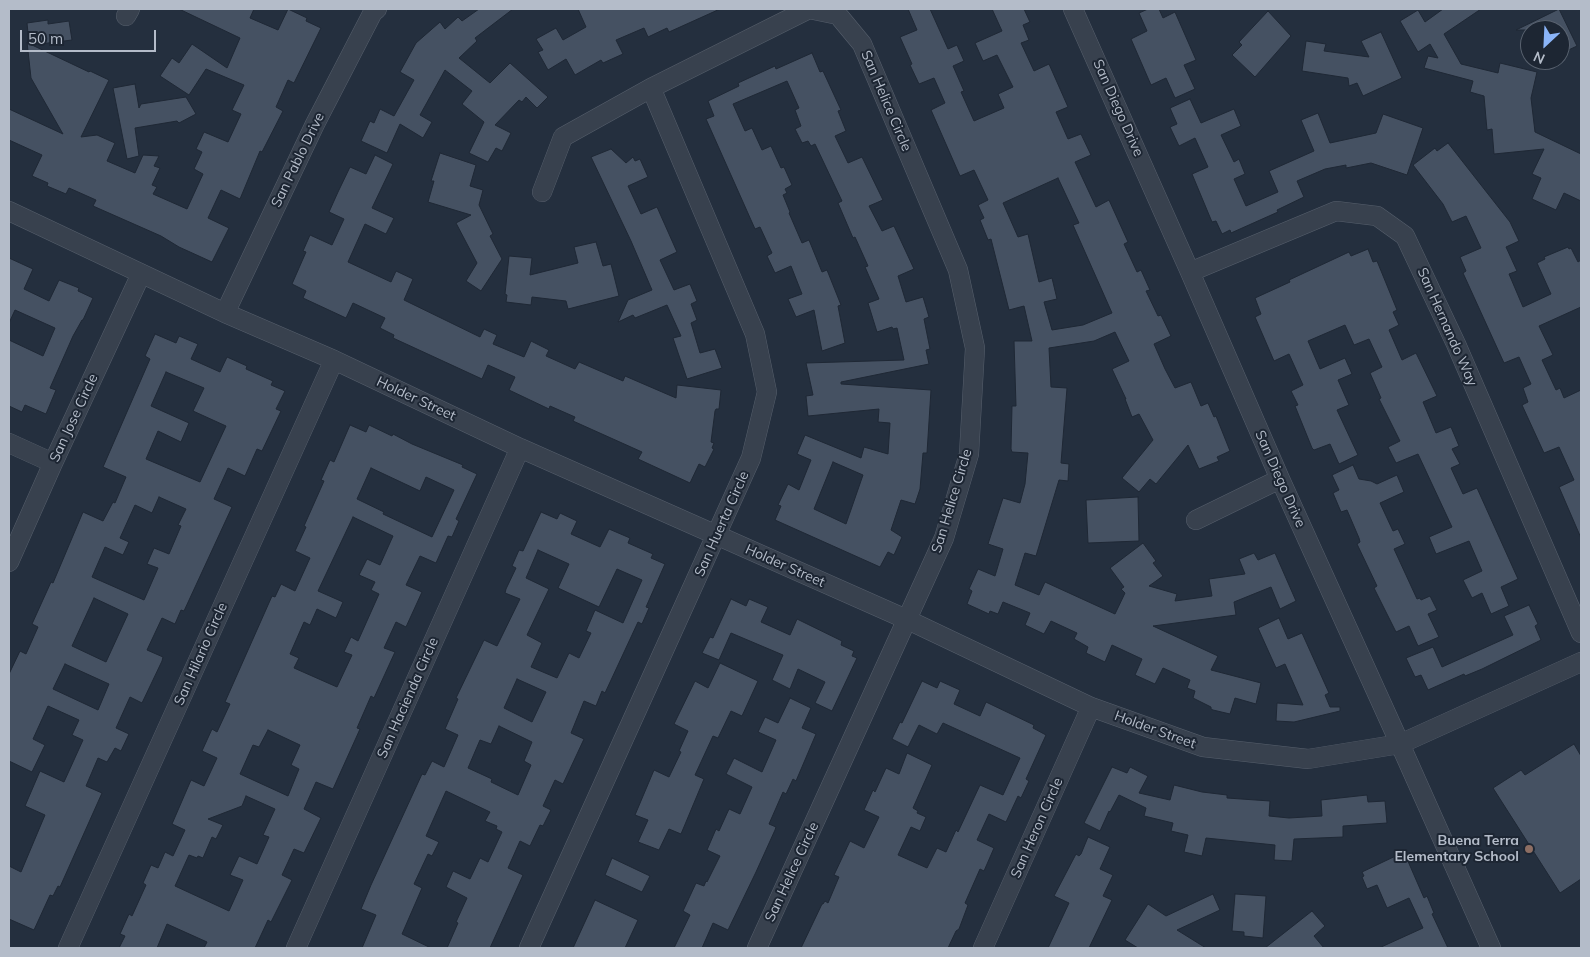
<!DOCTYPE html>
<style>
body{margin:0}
#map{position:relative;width:1590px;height:957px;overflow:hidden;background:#242f3e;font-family:Mulish,sans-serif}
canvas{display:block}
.frame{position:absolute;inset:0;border:10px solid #b4bcc9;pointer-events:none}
.north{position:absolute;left:1520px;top:20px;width:50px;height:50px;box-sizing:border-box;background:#1d2633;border:1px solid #59626f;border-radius:50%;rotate:205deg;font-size:14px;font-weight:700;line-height:20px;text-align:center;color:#b4bcc9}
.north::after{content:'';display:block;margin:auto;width:18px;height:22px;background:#8ab4f8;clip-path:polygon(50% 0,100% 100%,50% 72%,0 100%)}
.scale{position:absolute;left:20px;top:30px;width:136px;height:22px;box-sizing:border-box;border:2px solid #b4bcc9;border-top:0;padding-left:6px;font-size:15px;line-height:18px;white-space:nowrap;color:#b4bcc9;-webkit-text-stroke:4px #1d2633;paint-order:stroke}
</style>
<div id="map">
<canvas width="1590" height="957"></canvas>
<div class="frame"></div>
<div class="north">N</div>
<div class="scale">50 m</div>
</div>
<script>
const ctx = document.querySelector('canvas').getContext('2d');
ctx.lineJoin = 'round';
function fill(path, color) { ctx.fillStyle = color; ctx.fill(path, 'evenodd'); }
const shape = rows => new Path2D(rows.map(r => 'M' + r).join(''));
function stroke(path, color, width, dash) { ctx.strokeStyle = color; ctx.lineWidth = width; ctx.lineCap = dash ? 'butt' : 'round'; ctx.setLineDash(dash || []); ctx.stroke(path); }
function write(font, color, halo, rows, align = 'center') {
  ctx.font = font + ' Mulish,sans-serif'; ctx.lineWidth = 4; ctx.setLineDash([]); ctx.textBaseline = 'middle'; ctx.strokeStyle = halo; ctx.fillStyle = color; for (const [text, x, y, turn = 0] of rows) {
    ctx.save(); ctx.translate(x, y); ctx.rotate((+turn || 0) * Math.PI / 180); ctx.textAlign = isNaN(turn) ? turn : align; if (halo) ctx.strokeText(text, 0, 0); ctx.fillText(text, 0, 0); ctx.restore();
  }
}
const building = shape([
 [179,9,254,9,250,18,278,30,288,9,307,18,306,21,321,28,294,83,288,80,276,107,283,111,262,152,260,151,240,199,221,190,208,218,229,228,212,262,179,247,161,236,93,206,96,200,69,188,66,194,47,186,48,183,32,176,42,155,9,140,9,109,63,134,31,78,27,42,29,43,27,23,48,20,48,24,69,21,72,40,32,45,89,72,90,71,109,80,81,137,97,135,115,143,107,161,135,173,143,155,159,156,154,166,160,168,152,185,157,187,153,194,187,209,203,174,194,169,202,152,196,149,204,132,228,142,241,114,232,110,244,85,206,69,189,95,160,76,172,58,179,63,192,44,227,68,240,38,179,9],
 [479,9,513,9,475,38,477,41,459,58,490,83,510,63,548,97,537,108,526,97,522,102,519,100,495,125,511,133,502,151,496,148,488,162,469,153,484,122,462,104,472,91,445,70,420,115,432,122,423,138,400,124,387,153,361,141,370,121,374,123,380,109,394,116,414,80,400,72,416,43,440,22,445,29,458,17,462,21,479,9],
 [578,9,720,9,669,32,667,28,648,37,644,28,616,40,623,54,603,63,601,60,575,75,566,59,548,70,538,52,543,50,536,39,556,28,563,40,586,27,578,9],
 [908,9,930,9,948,49,957,45,964,61,953,66,964,91,961,92,974,121,1004,108,998,94,1013,87,997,55,983,61,975,43,1002,31,992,9,1024,9,1030,22,1023,25,1029,40,1021,43,1034,71,1049,64,1068,107,1056,112,1068,139,1081,134,1091,155,1075,162,1096,207,1109,200,1128,242,1124,244,1137,272,1141,270,1150,290,1146,291,1158,316,1161,315,1171,336,1154,344,1165,369,1175,388,1191,382,1201,406,1208,403,1214,417,1216,416,1230,451,1217,457,1219,461,1199,469,1188,445,1156,484,1150,479,1139,492,1122,478,1153,440,1139,414,1132,417,1125,399,1126,399,1112,369,1129,361,1115,332,1094,341,1049,348,1051,387,1067,388,1061,463,1069,464,1068,481,1059,480,1036,556,1025,553,1015,585,1039,595,1045,582,1115,614,1125,593,1121,589,1124,587,1110,568,1143,543,1156,561,1153,563,1163,576,1149,586,1177,594,1175,601,1212,596,1209,579,1245,574,1239,559,1254,553,1258,560,1275,553,1296,601,1280,609,1271,587,1234,602,1236,615,1153,626,1218,656,1211,670,1261,683,1256,704,1235,698,1230,714,1213,710,1211,709,1211,707,1193,698,1195,691,1187,688,1190,680,1163,668,1155,684,1135,675,1142,659,1112,645,1105,662,1086,653,1088,647,1074,639,1077,633,1051,621,1044,634,1025,625,1030,613,1003,602,998,614,990,611,989,614,967,604,972,591,969,589,978,569,995,576,1003,549,988,544,1003,498,1020,503,1025,484,1028,453,1012,452,1011,449,1012,406,1016,406,1014,341,1032,341,1024,306,1009,310,991,239,988,240,980,220,984,218,978,205,988,200,974,170,960,176,931,110,945,103,934,78,919,84,910,65,912,64,900,37,917,30,908,9],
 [1058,178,1079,223,1073,225,1112,313,1083,325,1052,330,1044,302,1057,299,1052,278,1039,282,1028,234,1018,237,1003,203,1058,178],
 [1148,9,1159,9,1163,18,1175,12,1196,60,1184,65,1195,89,1175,98,1166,78,1151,85,1131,39,1147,31,1139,13,1148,9],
 [1443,9,1481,9,1444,34,1461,64,1498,73,1500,63,1537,72,1531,98,1535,132,1581,154,1581,201,1564,193,1556,210,1532,199,1541,178,1532,174,1544,149,1494,154,1492,129,1487,130,1484,96,1470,92,1473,81,1424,68,1428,56,1438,58,1430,44,1418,52,1400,21,1418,10,1425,22,1443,9],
 [1559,9,1577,46,1560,54,1560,30,1516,30,1559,9],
 [1268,11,1291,36,1255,77,1232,55,1242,45,1239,42,1268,11],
 [1381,32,1402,78,1363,96,1357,83,1349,86,1348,78,1302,71,1306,41,1326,44,1324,51,1369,57,1361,41,1381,32],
 [812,53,820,72,823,71,841,110,838,111,846,131,835,136,848,163,862,157,883,200,869,206,882,231,894,226,914,269,898,276,906,302,923,297,929,317,924,319,930,349,926,350,929,364,841,382,841,384,931,390,927,453,923,453,920,489,915,504,901,500,891,530,902,537,894,555,888,552,880,567,775,520,781,506,778,505,788,484,799,490,811,460,797,454,805,435,861,458,864,447,888,454,890,423,878,422,879,409,808,416,806,396,813,395,806,363,904,360,897,328,893,329,892,327,877,332,868,303,879,299,865,267,868,266,855,237,853,238,838,203,842,201,815,144,811,146,808,141,802,143,795,129,801,126,795,110,799,108,787,81,733,104,745,131,752,128,762,150,771,146,781,168,784,167,792,185,785,189,787,193,783,195,790,212,789,213,802,243,809,240,822,272,827,270,841,305,838,306,845,343,822,351,814,310,796,317,788,299,802,294,791,266,775,273,767,256,772,253,760,227,755,229,706,119,714,116,708,101,739,86,738,83,775,66,776,69,812,53],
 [833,462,863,475,846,524,814,509,833,462],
 [135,84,139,108,141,104,186,97,196,114,179,123,177,121,135,128,139,156,127,159,113,88,135,84],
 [1190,99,1201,123,1234,109,1241,126,1221,135,1234,162,1239,159,1245,174,1234,179,1246,206,1278,192,1269,171,1314,151,1301,120,1318,113,1330,143,1376,133,1383,114,1423,128,1407,175,1371,163,1346,168,1346,165,1325,169,1297,181,1304,197,1277,210,1278,212,1231,233,1230,230,1222,234,1216,221,1212,222,1192,174,1208,167,1195,138,1179,146,1170,127,1177,124,1170,108,1190,99],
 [1448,143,1510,222,1519,241,1506,247,1517,271,1509,274,1523,307,1551,294,1537,263,1545,259,1544,257,1568,247,1569,249,1571,248,1578,262,1581,260,1581,307,1539,326,1553,355,1542,360,1556,390,1560,388,1564,398,1581,390,1581,538,1559,487,1574,480,1559,447,1544,453,1522,405,1528,402,1523,388,1531,384,1519,357,1504,363,1463,273,1466,271,1460,257,1481,248,1466,216,1452,222,1443,204,1413,165,1435,148,1437,151,1448,143],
 [611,149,626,163,633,157,635,161,640,159,648,177,628,186,641,214,657,207,677,252,660,260,674,290,690,284,697,301,691,304,697,320,691,323,700,353,715,349,722,368,687,379,673,338,681,336,667,305,635,318,633,315,618,322,628,300,652,290,631,241,591,157,611,149],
 [440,153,476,165,470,186,483,190,479,205,493,234,490,236,502,259,481,291,466,281,477,263,456,223,471,215,428,202,434,181,431,181,440,153],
 [375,155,393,164,372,208,394,218,386,234,365,224,348,262,391,282,396,271,413,279,404,300,480,337,484,329,497,335,493,344,524,357,531,341,549,350,546,356,575,369,579,362,623,381,625,376,676,398,677,385,721,390,719,409,716,409,715,411,711,442,714,443,712,448,714,449,705,467,699,464,690,483,638,459,642,452,573,421,575,417,550,406,549,409,509,390,515,377,488,365,482,379,393,338,394,335,380,328,385,318,353,303,346,318,303,298,306,291,292,284,306,252,303,251,310,235,332,245,344,219,329,212,338,192,350,167,366,174,375,155],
 [596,242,603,266,611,264,619,296,568,309,566,301,532,297,531,305,506,302,507,295,505,294,509,256,532,258,530,275,578,263,574,247,596,242],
 [1368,249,1373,262,1377,261,1397,310,1393,312,1399,325,1389,330,1402,360,1416,353,1437,396,1423,402,1436,433,1451,427,1459,446,1452,449,1460,464,1451,468,1463,494,1477,488,1518,579,1501,587,1509,606,1491,614,1482,593,1472,598,1463,580,1482,571,1469,541,1436,554,1429,537,1452,527,1418,454,1396,463,1388,447,1400,441,1379,399,1381,398,1370,373,1382,367,1369,339,1354,345,1345,325,1308,341,1320,369,1345,358,1352,374,1338,380,1349,405,1337,410,1358,455,1339,464,1330,444,1314,450,1312,448,1295,406,1298,405,1291,391,1303,385,1289,354,1274,361,1255,317,1261,314,1255,298,1290,282,1289,280,1349,252,1351,256,1368,249],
 [9,258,33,269,24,289,49,301,59,280,79,288,78,291,93,298,83,320,82,320,73,336,50,388,56,390,46,414,25,405,22,412,9,406,9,340,43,356,55,328,15,310,9,323,9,258],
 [155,334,176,343,179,336,198,344,191,359,220,372,227,357,247,366,246,369,273,381,271,385,285,391,276,409,281,411,262,451,257,449,245,476,228,468,214,499,232,507,184,611,181,610,175,624,162,618,147,650,163,657,162,661,142,703,130,697,116,728,129,734,121,751,115,748,107,762,98,758,86,786,102,793,60,887,58,886,53,896,50,895,34,930,9,919,9,866,21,872,45,815,25,806,40,771,64,782,83,740,72,735,79,720,48,706,33,739,45,745,32,772,9,761,9,674,20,651,26,654,38,627,32,624,51,582,53,583,83,512,103,521,113,502,115,503,126,477,103,467,150,359,145,356,155,334],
 [166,372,204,388,193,411,226,426,200,482,146,459,158,431,181,442,189,423,151,406,166,372],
 [159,497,186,509,178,525,181,526,169,554,154,548,147,564,158,568,144,600,92,577,105,547,123,555,129,542,120,538,135,505,152,513,159,497],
 [94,598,128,614,106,662,72,646,94,598],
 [65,664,109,684,98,710,53,689,65,664],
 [350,425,366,432,369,425,392,436,393,434,412,444,463,465,462,467,477,474,456,519,459,521,452,537,448,536,436,563,420,556,406,585,422,592,406,627,396,622,384,648,395,652,374,698,371,696,357,728,360,729,333,789,316,782,304,809,321,818,304,853,294,849,282,875,292,880,271,922,268,920,255,948,204,948,207,942,167,924,157,948,119,948,125,936,120,934,129,914,132,916,146,885,143,883,151,865,158,868,165,852,173,856,185,830,172,824,191,780,204,786,217,758,202,751,212,729,217,732,230,704,225,702,272,596,275,597,281,584,295,591,310,558,295,551,306,527,304,526,324,481,321,480,330,460,334,462,350,425],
 [371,468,420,491,426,477,454,490,432,537,383,514,384,512,357,499,371,468],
 [353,517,393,536,380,565,367,559,359,575,375,582,371,590,379,594,358,641,351,637,344,652,352,655,337,687,294,668,299,658,290,654,304,622,310,625,317,609,336,618,343,602,318,591,353,517],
 [268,730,300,745,291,765,299,769,288,796,240,774,253,745,259,747,268,730],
 [246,796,275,809,263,835,269,837,257,864,239,856,230,875,243,880,229,911,175,886,189,855,197,858,198,856,203,858,212,837,216,839,223,825,208,819,242,806,246,796],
 [1353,465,1359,479,1371,481,1377,484,1397,475,1404,492,1380,503,1393,531,1398,529,1405,544,1394,549,1417,599,1420,598,1421,600,1430,596,1437,610,1428,614,1439,637,1418,646,1409,626,1396,632,1374,588,1377,586,1357,544,1360,542,1359,538,1347,510,1341,512,1333,493,1339,490,1332,475,1353,465],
 [1138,497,1139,541,1088,543,1086,500,1138,497],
 [541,512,557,519,560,513,577,521,571,534,600,547,609,529,630,538,628,543,653,554,651,558,665,564,646,607,649,608,642,624,638,622,605,693,602,691,596,706,584,701,571,733,584,739,563,784,555,780,543,806,551,810,543,826,540,825,530,846,520,841,508,868,523,875,490,948,447,948,458,923,456,922,467,898,446,887,453,871,470,879,480,858,488,862,502,832,496,829,497,826,485,821,490,812,446,791,426,836,439,842,432,856,428,854,414,884,422,888,402,934,431,948,362,948,376,915,361,909,371,885,422,774,425,775,432,761,444,767,458,735,445,729,458,699,456,698,484,640,497,646,520,599,505,593,506,589,516,568,512,566,519,550,523,551,541,512],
 [538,550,569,564,558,588,599,607,617,569,642,580,623,623,595,610,586,631,591,633,579,658,569,653,557,678,531,667,542,643,527,635,549,589,526,578,538,550],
 [517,679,546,692,532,722,504,708,517,679],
 [499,726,532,742,524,761,531,765,518,795,491,782,492,779,468,768,480,740,491,744,499,726],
 [731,599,746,606,749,599,768,607,761,622,790,635,797,619,842,641,841,645,854,651,852,656,857,658,832,711,815,703,825,682,798,669,790,689,772,680,783,655,731,633,719,660,702,653,710,637,713,638,731,599],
 [1529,605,1538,624,1535,626,1541,640,1482,669,1465,676,1464,674,1428,690,1421,675,1415,677,1406,658,1433,647,1442,667,1513,635,1504,616,1529,605],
 [1279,618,1288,639,1302,633,1329,693,1325,695,1330,707,1340,707,1340,711,1294,722,1276,721,1277,703,1303,705,1285,664,1276,668,1258,628,1279,618],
 [720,663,758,681,742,716,731,711,718,738,713,736,695,775,704,779,681,834,669,829,659,850,638,842,648,820,635,815,654,770,669,777,681,752,679,751,688,731,674,724,695,681,708,688,720,663],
 [922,681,937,688,940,681,960,690,954,704,980,716,986,702,1034,725,1033,728,1046,735,1026,779,1029,781,1021,798,1018,796,1006,822,989,814,977,840,994,848,984,871,980,869,965,903,968,905,959,929,956,931,948,948,801,948,822,904,823,904,825,901,828,903,839,877,834,875,850,841,864,848,879,817,864,810,873,790,875,792,886,768,899,774,907,753,932,765,913,808,918,811,917,813,926,817,920,831,911,827,898,855,927,868,937,848,946,852,956,830,958,832,980,785,1003,795,1020,758,943,723,937,734,919,725,908,747,892,739,900,722,902,723,922,681],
 [790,698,811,708,802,728,816,734,796,781,793,779,786,794,783,792,769,824,776,827,775,830,756,872,728,930,713,923,702,948,674,948,690,915,683,911,696,883,704,886,706,881,707,882,720,856,707,850,716,829,719,831,729,809,740,814,752,787,726,774,734,758,762,772,776,740,758,732,765,717,778,723,790,698],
 [1574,744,1581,756,1581,879,1560,893,1493,788,1521,770,1525,775,1574,744],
 [1112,767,1127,773,1130,767,1148,776,1139,793,1170,800,1174,785,1202,792,1227,795,1227,798,1270,801,1269,816,1289,818,1322,816,1321,800,1367,795,1368,802,1385,801,1387,823,1343,826,1343,837,1294,839,1292,861,1274,860,1275,845,1206,838,1202,856,1184,852,1188,835,1171,831,1173,823,1144,816,1146,808,1119,795,1110,812,1109,811,1100,831,1084,823,1112,767],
 [1088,837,1110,847,1100,869,1113,875,1103,896,1112,900,1089,948,1048,948,1069,903,1054,896,1076,854,1079,856,1081,854,1088,837],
 [1404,852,1424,898,1427,896,1434,913,1432,914,1448,948,1379,948,1423,928,1409,898,1387,908,1377,885,1367,889,1362,877,1364,876,1362,872,1404,852],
 [612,858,650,876,642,892,605,875,612,858],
 [1213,894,1220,910,1177,930,1206,948,1138,948,1125,940,1148,904,1166,916,1213,894],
 [1235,894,1266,896,1263,938,1244,936,1244,932,1232,931,1235,894],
 [595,900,638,920,625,948,573,948,595,900],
 [1312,911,1325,926,1314,936,1324,948,1265,948,1312,911]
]);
fill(building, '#455162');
stroke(building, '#1f2835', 1);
const minor = shape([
 [1073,9,1190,272,1280,479,1400,744,1491,948],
 [126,16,130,9],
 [542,192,563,137,651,88,809,9],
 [9,211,225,313,334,360,520,448,908,620,1091,707,1203,747,1308,759,1400,744,1581,662],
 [1190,272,1336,211,1377,216,1405,236,1456,344,1581,633],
 [225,313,315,124,373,12,377,9],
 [9,443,53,463],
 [1196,520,1280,479],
 [9,562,53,463,141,274],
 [68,948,334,360],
 [296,948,520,448],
 [529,948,751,458,767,392,755,334,651,88],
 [757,948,944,538,969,454,975,348,958,270,862,44,838,15,809,9],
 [983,948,1091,707]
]);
stroke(minor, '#565f6c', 20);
stroke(minor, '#38414e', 19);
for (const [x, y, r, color] of [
 [1529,849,5,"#8d6e63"]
]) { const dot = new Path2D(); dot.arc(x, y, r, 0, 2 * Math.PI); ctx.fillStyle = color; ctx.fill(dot); stroke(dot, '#1d2633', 2); }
write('14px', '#b4bcc9', '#1d2633', [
 ["San Helice Circle",886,101,67],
 ["San Diego Drive",1118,108,66],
 ["San Pablo Drive",298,160,-64],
 ["San Hernando Way",1447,327,66],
 ["Holder Street",416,399,25],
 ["San Jose Circle",74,418,-65],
 ["San Diego Drive",1280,479,66],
 ["San Helice Circle",952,501,-73],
 ["San Huerta Circle",722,524,-66],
 ["Holder Street",785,566,24],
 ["San Hilario Circle",201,654,-66],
 ["San Hacienda Circle",408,698,-66],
 ["Holder Street",1155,730,20],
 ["San Heron Circle",1037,828,-66],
 ["San Helice Circle",792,872,-65]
]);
write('bold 14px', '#b4bcc9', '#1d2633', [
 ["Buena Terra",1519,841],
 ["Elementary School",1519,857]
], 'right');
</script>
